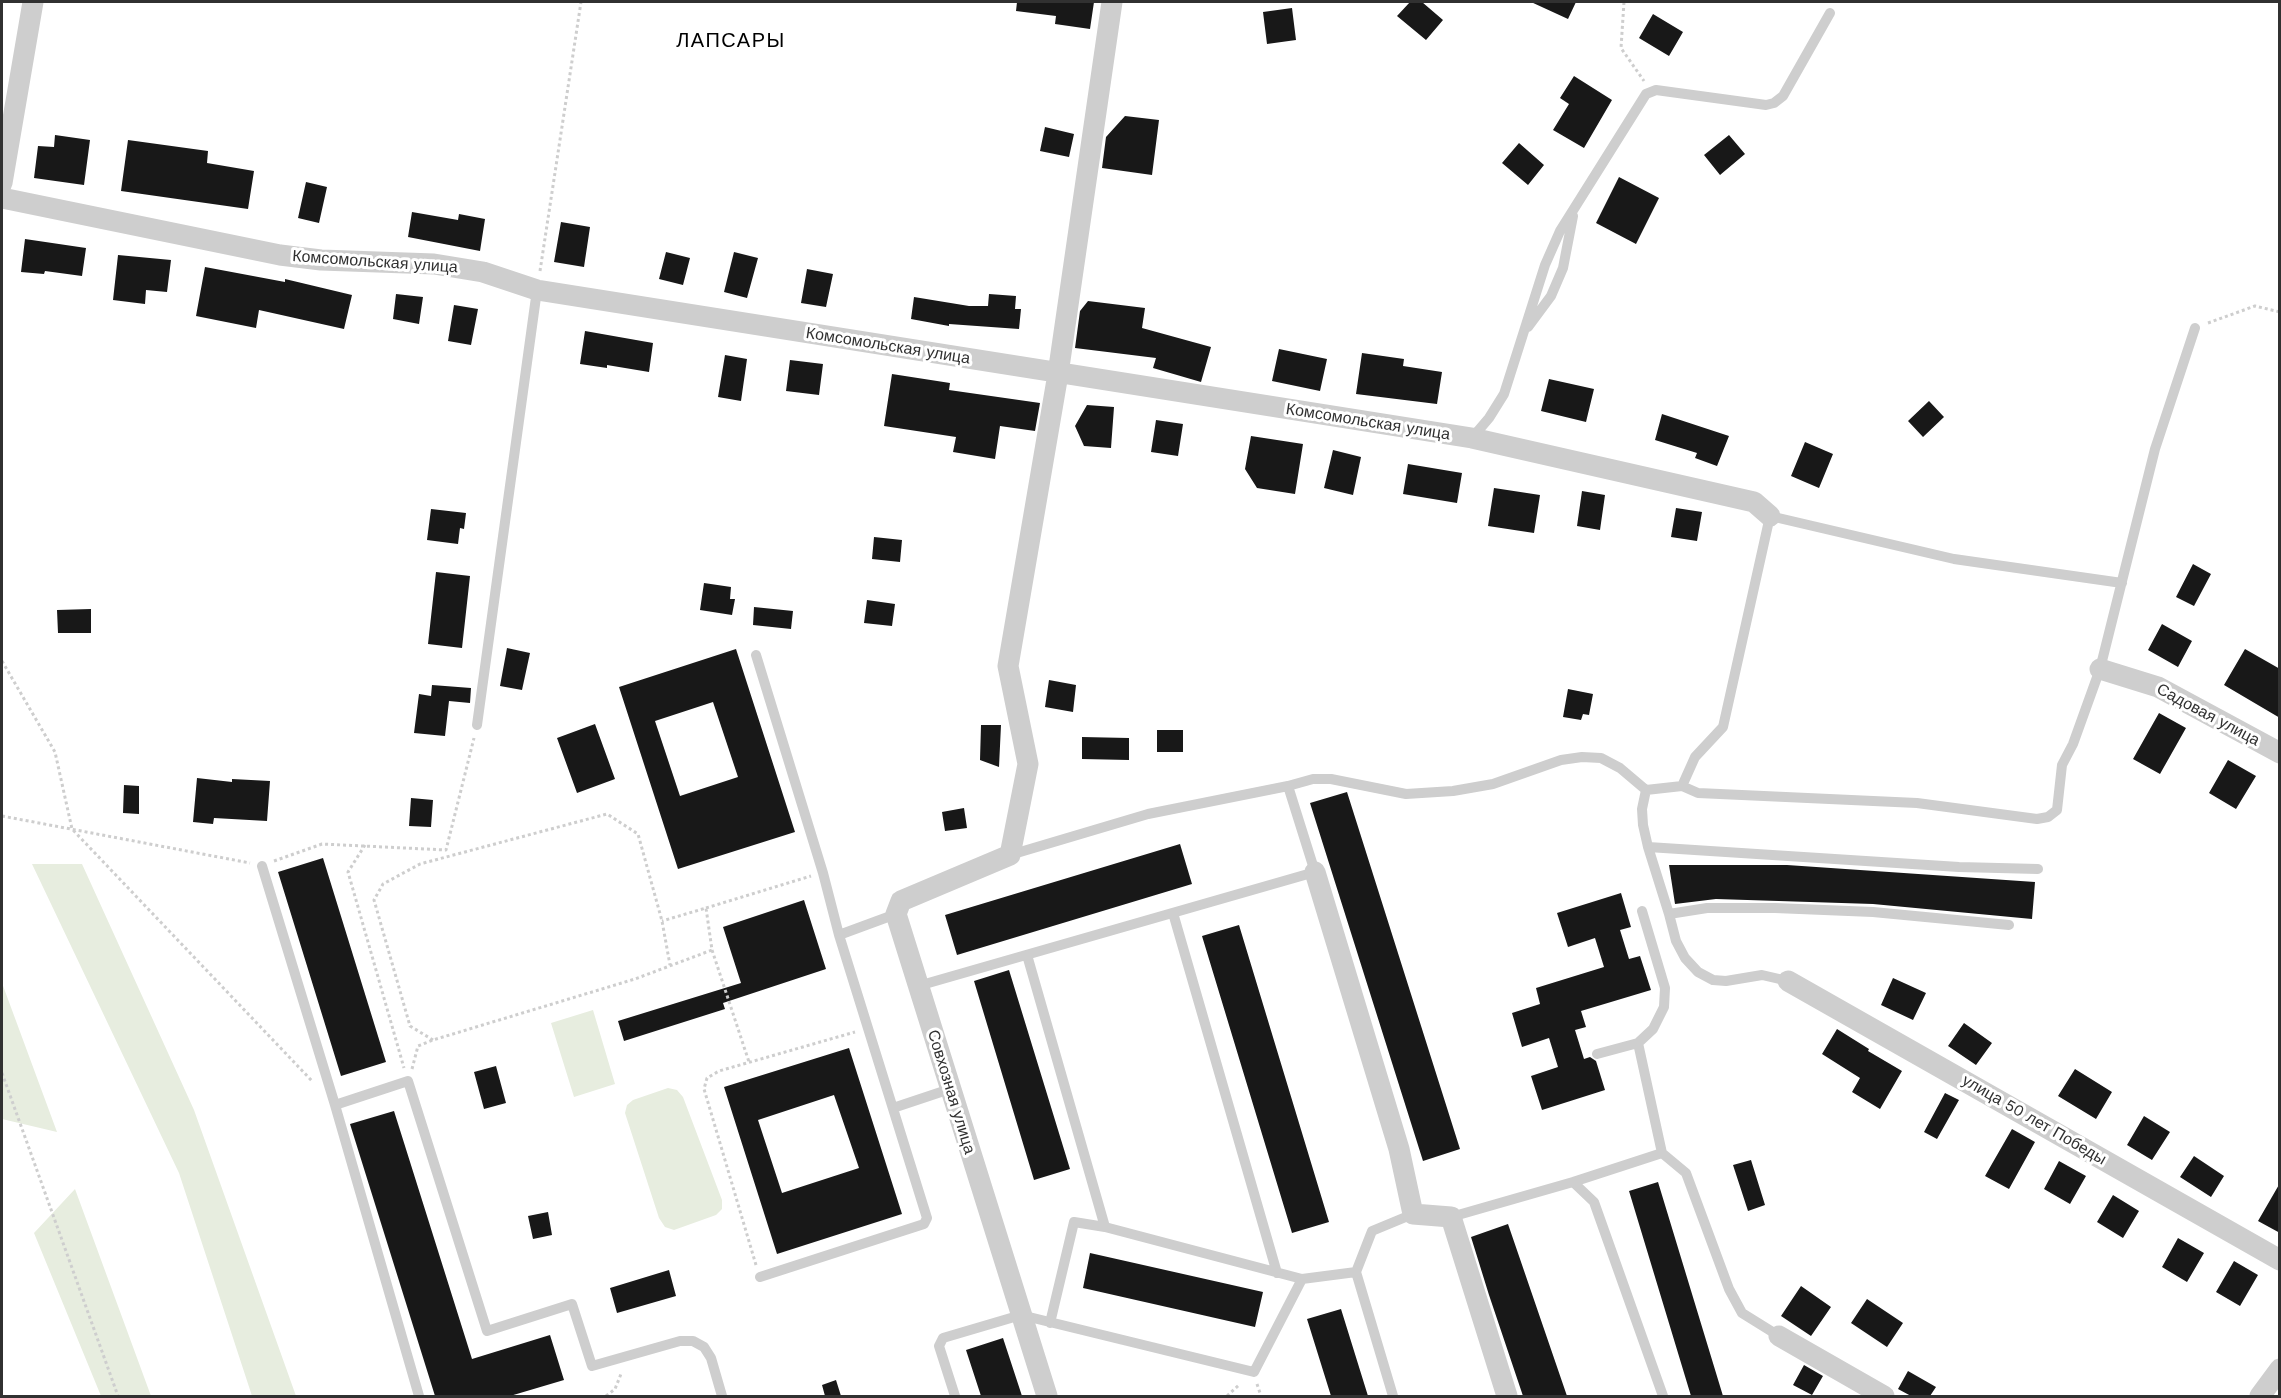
<!DOCTYPE html>
<meta charset="utf-8">
<style>
body{margin:0}
#map{position:relative;width:2281px;height:1398px;overflow:hidden;background:#fff;font-family:"Work Sans",sans-serif}
canvas{display:block}
.frame{position:absolute;inset:0;border:3px solid #313131;pointer-events:none}
</style>
<div id="map">
<canvas width="2281" height="1398"></canvas>
<div class="frame"></div>
</div>
<script>
const ctx = document.querySelector('canvas').getContext('2d');
ctx.lineJoin = 'round';
function fill(path, color) { ctx.fillStyle = color; ctx.fill(path, 'evenodd'); }
const shape = rows => new Path2D(rows.map(r => 'M' + r).join(''));
function stroke(path, color, width, dash) { ctx.strokeStyle = color; ctx.lineWidth = width; ctx.lineCap = dash ? 'butt' : 'round'; ctx.setLineDash(dash || []); ctx.stroke(path); }
function write(font, color, halo, rows, align = 'center') {
  ctx.font = font + ' "Work Sans",sans-serif'; ctx.lineWidth = 6; ctx.setLineDash([]); ctx.textBaseline = 'middle'; ctx.strokeStyle = halo; ctx.fillStyle = color; for (const [text, x, y, turn = 0] of rows) {
    ctx.save(); ctx.translate(x, y); ctx.rotate((+turn || 0) * Math.PI / 180); ctx.textAlign = isNaN(turn) ? turn : align; if (halo) ctx.strokeText(text, 0, 0); ctx.fillText(text, 0, 0); ctx.restore();
  }
}
fill(shape([
 [32,864,82,864,194,1110,296,1396,252,1396,179,1173],
 [2,983,57,1132,2,1119],
 [593,1010,615,1084,574,1097,551,1023],
 [668,1088,677,1090,683,1097,722,1200,722,1209,716,1215,674,1230,665,1227,659,1218,625,1113,627,1105,633,1100],
 [75,1189,151,1396,101,1396,34,1233]
]), '#e7eddf');
fill(shape([
 [1017,2,1094,2,1090,29,1055,24,1056,16,1016,11],
 [1410,2,1422,2,1443,20,1426,40,1397,16],
 [1531,2,1576,2,1568,19],
 [1292,8,1296,40,1267,44,1263,12],
 [1653,14,1683,32,1669,56,1639,38],
 [1574,76,1612,100,1584,148,1553,130,1569,104,1560,98],
 [1125,116,1159,120,1152,175,1102,168,1106,137],
 [1045,127,1074,134,1069,157,1040,151],
 [55,135,90,140,84,185,34,178,38,146,54,147],
 [1729,135,1745,154,1720,175,1704,155],
 [128,140,208,151,207,163,254,171,248,209,121,191],
 [1519,143,1544,165,1528,185,1502,163],
 [1619,177,1659,198,1636,244,1596,223],
 [306,182,327,187,319,223,298,218],
 [412,212,458,220,459,214,485,219,480,251,408,237],
 [561,222,590,227,584,267,554,262],
 [25,239,86,248,82,276,45,271,44,274,21,272],
 [666,252,690,258,683,285,659,279],
 [734,252,758,258,747,298,724,292],
 [118,255,171,260,167,292,146,290,145,304,113,300],
 [205,267,285,282,285,279,352,295,344,329,259,310,256,328,196,316],
 [807,269,833,274,826,307,801,303],
 [396,294,423,297,419,324,393,319],
 [989,294,1016,296,1015,309,1021,309,1019,329,949,324,949,326,911,319,914,297,969,306,988,306],
 [1088,301,1145,308,1142,328,1211,347,1201,382,1153,368,1156,358,1075,348,1080,311],
 [454,305,478,309,471,345,448,341],
 [585,331,653,343,649,372,607,365,607,368,580,364],
 [1279,349,1327,359,1320,391,1272,381],
 [1362,353,1404,359,1403,366,1442,372,1437,404,1356,394],
 [725,355,747,359,741,401,718,397],
 [790,360,823,364,819,395,786,391],
 [892,374,950,383,949,390,1040,403,1035,431,1000,426,995,459,953,452,956,437,884,426],
 [1549,379,1594,389,1586,422,1541,411],
 [1929,401,1944,417,1923,437,1908,421],
 [1087,405,1114,407,1111,448,1084,446,1075,426],
 [1662,414,1729,436,1717,466,1695,458,1697,453,1655,440],
 [1156,420,1183,424,1178,456,1151,452],
 [1251,436,1303,444,1295,494,1257,488,1245,469],
 [1805,442,1833,454,1819,488,1791,476],
 [1333,450,1361,457,1353,495,1324,488],
 [1408,464,1462,473,1457,503,1403,494],
 [1494,488,1540,495,1534,533,1488,526],
 [1582,491,1605,495,1600,530,1577,526],
 [1676,508,1702,512,1697,541,1671,537],
 [431,509,466,513,464,529,460,528,458,544,427,540],
 [874,537,902,540,900,562,872,559],
 [2193,564,2211,574,2194,606,2176,597],
 [436,572,470,576,462,648,428,644],
 [704,583,731,587,730,599,735,599,732,615,700,610],
 [867,600,895,604,892,626,864,623],
 [754,607,793,611,791,629,753,625],
 [91,609,91,633,58,633,57,610],
 [2162,624,2192,641,2178,667,2148,650],
 [507,648,530,653,522,690,500,686],
 [736,649,795,832,678,869,619,687],
 [713,702,738,777,680,796,655,721],
 [2245,649,2280,669,2280,718,2224,685],
 [1049,680,1076,685,1073,712,1045,707],
 [432,685,471,688,470,703,449,701,445,736,414,733,419,694,431,696],
 [1568,689,1593,694,1589,715,1583,714,1581,720,1563,717],
 [2159,713,2186,728,2160,774,2133,759],
 [595,724,615,779,577,793,557,738],
 [981,725,1001,725,999,767,980,760],
 [1157,730,1183,730,1183,752,1157,752],
 [1082,737,1129,738,1129,760,1082,759],
 [2228,760,2256,776,2236,809,2209,793],
 [197,778,232,782,232,779,270,781,267,821,214,818,213,824,193,822],
 [124,785,139,786,139,814,123,813],
 [1347,792,1460,1149,1423,1161,1310,803],
 [411,798,433,800,431,827,409,826],
 [964,808,967,828,945,831,942,812],
 [1180,844,1192,884,957,955,945,915],
 [323,858,386,1062,341,1076,278,872],
 [1669,865,1787,865,2035,882,2032,919,1873,904,1716,899,1675,904],
 [1621,893,1631,927,1620,930,1629,959,1640,956,1651,990,1581,1011,1586,1027,1575,1030,1584,1059,1590,1057,1596,1061,1605,1090,1542,1110,1531,1076,1558,1067,1549,1038,1522,1047,1512,1013,1540,1004,1536,988,1604,967,1595,938,1568,947,1557,913],
 [804,900,826,969,723,1003,725,1009,624,1041,618,1021,741,983,723,927],
 [1239,925,1329,1222,1292,1233,1202,936],
 [1009,970,1070,1169,1034,1180,974,981],
 [1893,978,1926,993,1913,1020,1881,1005],
 [1964,1023,1992,1043,1976,1065,1948,1046],
 [1837,1029,1869,1049,1868,1051,1902,1071,1880,1109,1852,1092,1860,1078,1822,1054],
 [849,1048,902,1214,777,1254,724,1087],
 [834,1095,859,1168,782,1193,758,1120],
 [496,1066,506,1103,484,1109,474,1072],
 [2075,1069,2112,1092,2096,1119,2058,1096],
 [1945,1093,1959,1100,1937,1139,1924,1132],
 [394,1111,472,1359,550,1335,564,1380,510,1396,435,1396,350,1124],
 [2144,1116,2170,1132,2152,1160,2127,1145],
 [2012,1129,2035,1142,2009,1189,1985,1176],
 [2194,1156,2224,1176,2211,1197,2180,1177],
 [1751,1160,1765,1205,1748,1211,1733,1165],
 [2059,1161,2086,1176,2070,1204,2044,1189],
 [1658,1182,1723,1396,1691,1396,1629,1191],
 [2280,1183,2280,1233,2258,1221],
 [2113,1195,2139,1211,2123,1238,2097,1222],
 [548,1212,552,1235,533,1239,528,1216],
 [1508,1224,1567,1396,1523,1396,1489,1295,1471,1237],
 [2178,1238,2204,1253,2187,1282,2162,1267],
 [1090,1253,1263,1292,1255,1327,1083,1288],
 [2234,1261,2258,1275,2240,1306,2216,1292],
 [669,1270,676,1296,617,1313,610,1288],
 [1801,1286,1831,1307,1811,1336,1781,1316],
 [1867,1299,1903,1323,1887,1347,1851,1323],
 [1341,1309,1368,1396,1331,1396,1307,1319],
 [1003,1338,1022,1396,981,1396,966,1350],
 [1804,1365,1823,1376,1812,1395,1793,1385],
 [1908,1371,1936,1387,1930,1396,1911,1396,1898,1389],
 [836,1380,841,1396,825,1396,822,1385]
]), '#181818');
stroke(shape([
 [1624,2,1621,48,1644,81],
 [540,271,581,2],
 [2208,323,2255,306,2280,312],
 [2,661,55,752,72,829,312,1081],
 [2,816,250,863],
 [365,845,348,872,404,1068],
 [274,861,322,844,446,850,474,738],
 [706,908,811,876],
 [712,950,749,1062],
 [433,1040,410,1026,374,900,383,884,420,864,607,814,638,834,662,921,670,965],
 [412,1069,418,1046,433,1040,635,979,712,950,706,908,662,921],
 [2,1073,118,1396],
 [756,1265,704,1089,707,1078,719,1071,855,1032],
 [1257,1384,1261,1396],
 [606,1396,615,1389,621,1374],
 [1227,1396,1240,1384]
]), '#cecece', 3, [3, 3]);
stroke(shape([
 [1528,327,1551,296,1563,268,1573,216],
 [1472,438,1489,418,1504,394,1545,265,1560,231,1646,94,1656,90,1766,105,1774,103,1783,96,1830,13],
 [756,655,823,873,839,935,896,914],
 [477,725,537,290],
 [1288,786,1313,779,1331,779,1406,794,1453,791,1493,784,1561,760,1582,757,1601,758,1620,768,1646,790,1682,786,1698,793,1917,803,2037,819,2048,817,2057,810,2062,765,2073,744,2100,669,2155,449,2195,328],
 [1682,786,1695,757,1723,727,1770,516,1954,559,2122,583],
 [1646,790,1642,809,1643,825,1648,847,1959,867,2038,869],
 [1648,847,1669,914,1707,908,1775,908,1873,912,2009,925],
 [262,866,335,1105,419,1396],
 [1173,913,1277,1273],
 [1669,914,1676,941,1685,958,1698,972,1713,980,1726,981,1762,975,1788,981],
 [1027,955,1105,1227,1302,1279],
 [918,986,1315,872,1288,786,1148,814,1010,855],
 [1638,1043,1653,1029,1664,1007,1665,988,1642,911],
 [1597,1054,1638,1043,1662,1153],
 [335,1105,408,1081,487,1331,572,1304,592,1366,680,1341,693,1341,704,1347,711,1358,722,1396],
 [893,1108,950,1089],
 [1573,1182,1662,1153,1686,1173,1729,1289,1742,1313,1779,1336],
 [1451,1217,1573,1182,1594,1202,1663,1396],
 [760,1277,924,1224,927,1218,839,935],
 [1050,1323,1074,1222,1105,1227],
 [955,1396,939,1346,943,1338,1021,1315,1254,1372,1302,1279,1356,1272],
 [1393,1396,1356,1272,1372,1231,1413,1214]
]), '#cecece', 10);
stroke(shape([
 [2,183,33,2],
 [2,198,280,255,321,260,434,264,483,272,537,290,1472,438,1754,502,1770,516],
 [2100,669,2158,687,2280,753],
 [1315,872,1399,1149,1413,1214,1451,1217,1507,1396],
 [1788,981,2280,1260],
 [1779,1336,1884,1396],
 [1047,1396,896,914,901,901,1010,855,1028,764,1008,666,1058,374,1112,2],
 [2260,1396,2280,1369]
]), '#cecece', 21);
write('16px', '#313131', '#fff', [
 ["Комсомольская улица",375,262,4],
 ["Комсомольская улица",888,346,9],
 ["Комсомольская улица",1368,422,9],
 ["Садовая улица",2208,715,28],
 ["Совхозная улица",951,1092,73],
 ["улица 50 лет Победы",2034,1120,30]
]);
ctx.letterSpacing = '1.5px';
write('20px', '#000', '#fff', [
 ["ЛАПСАРЫ",731,41]
]);
ctx.letterSpacing = '0px';
</script>
